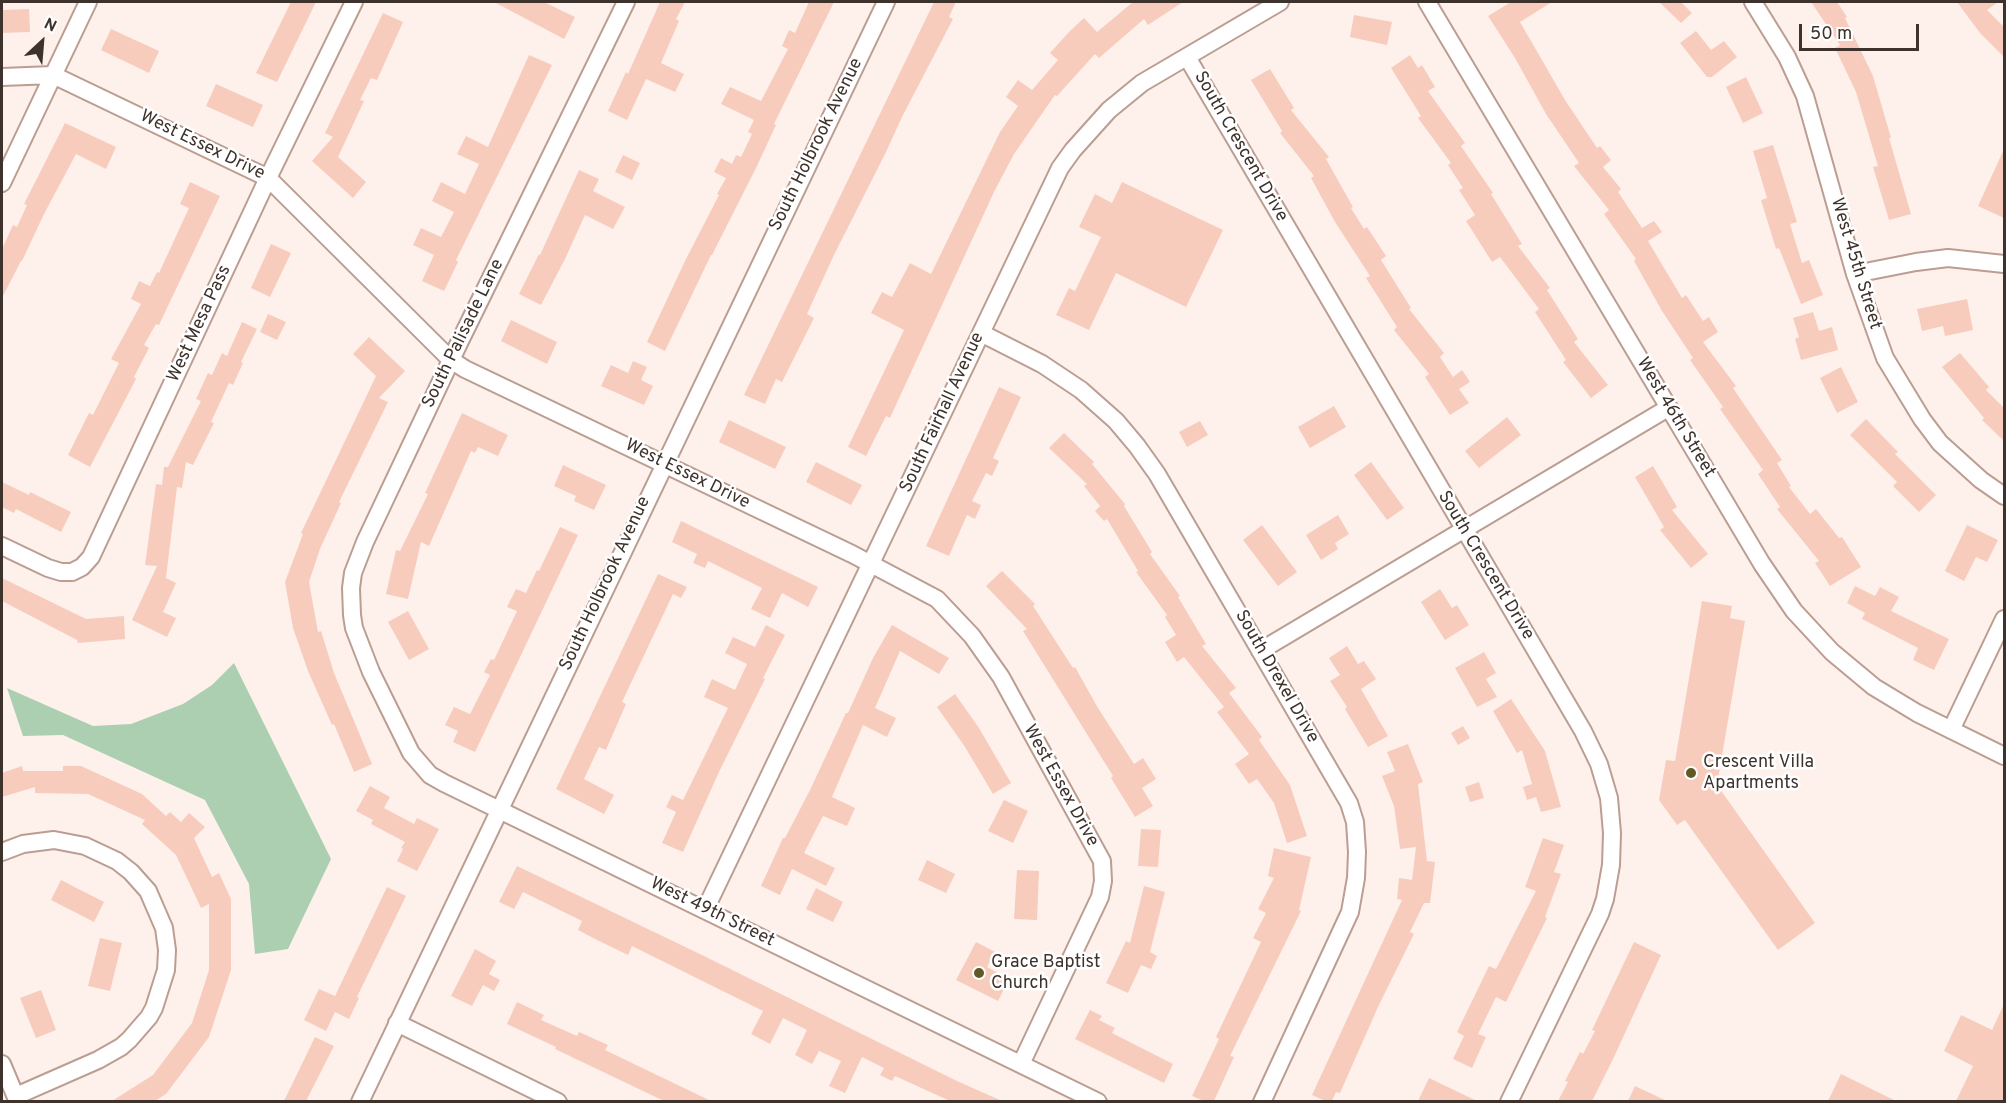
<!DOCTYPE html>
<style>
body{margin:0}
#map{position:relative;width:2006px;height:1103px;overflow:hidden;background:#fef1ec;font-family:Overpass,sans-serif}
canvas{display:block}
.frame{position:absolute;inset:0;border:3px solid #3e322d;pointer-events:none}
.north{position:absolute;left:12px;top:12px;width:60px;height:60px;-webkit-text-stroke:4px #fff;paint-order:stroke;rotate:26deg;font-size:16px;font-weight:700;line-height:24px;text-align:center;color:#3e322d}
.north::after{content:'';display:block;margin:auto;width:21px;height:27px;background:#3e322d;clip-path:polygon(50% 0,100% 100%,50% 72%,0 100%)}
.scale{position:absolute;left:1799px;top:24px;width:120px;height:27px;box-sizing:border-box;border:3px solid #3e322d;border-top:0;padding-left:8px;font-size:18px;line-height:21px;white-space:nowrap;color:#3e322d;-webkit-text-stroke:4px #fff;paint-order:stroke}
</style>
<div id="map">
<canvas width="2006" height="1103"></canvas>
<div class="frame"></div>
<div class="north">N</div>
<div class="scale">50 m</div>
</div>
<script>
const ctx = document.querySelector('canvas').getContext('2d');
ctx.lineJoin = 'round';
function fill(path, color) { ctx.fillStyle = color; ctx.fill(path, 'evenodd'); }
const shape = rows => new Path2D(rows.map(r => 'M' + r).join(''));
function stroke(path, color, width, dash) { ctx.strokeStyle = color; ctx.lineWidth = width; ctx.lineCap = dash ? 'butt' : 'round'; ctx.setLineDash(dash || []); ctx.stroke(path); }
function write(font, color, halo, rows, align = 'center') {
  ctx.font = font + ' Overpass,sans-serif'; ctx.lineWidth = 5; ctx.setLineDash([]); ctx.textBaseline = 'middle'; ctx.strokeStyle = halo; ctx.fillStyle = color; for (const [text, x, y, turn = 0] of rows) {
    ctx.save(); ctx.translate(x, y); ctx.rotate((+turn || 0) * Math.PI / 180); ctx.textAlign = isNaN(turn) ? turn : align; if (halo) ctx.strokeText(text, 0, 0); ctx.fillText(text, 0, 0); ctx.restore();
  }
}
fill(shape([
 [234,663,331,859,288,949,255,954,249,884,205,800,63,735,23,736,7,688,93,726,131,724,183,704,212,685]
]), '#accfb1');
fill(shape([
 [291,2,316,2,277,82,256,73],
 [494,2,544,2,575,17,564,39],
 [660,2,685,2,676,19,679,21,661,63,684,74,675,92,646,79,627,120,608,111,626,72,628,74],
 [809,2,834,2,774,124,776,125,757,166,712,255,711,255,665,351,647,342,685,261,719,195,717,194,726,178,714,172,721,158,732,164,736,155,741,157,752,134,748,132,754,120,721,104,730,87,761,101,788,49,782,46,789,30,795,33],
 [934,2,956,2,949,17,953,19,902,117,886,152,834,255,807,314,814,318,782,382,776,379,765,404,744,395],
 [1133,2,1183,2,1148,25,1144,19,1099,58,1095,54,1057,96,1055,95,1014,154,994,192,890,418,886,416,866,456,848,447,904,330,871,313,882,292,892,297,910,263,931,274,1000,132,1018,106,1006,97,1018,80,1032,90,1058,60,1050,53,1069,32,1084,18,1097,32],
 [1511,2,1552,2,1520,22,1565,100,1597,148,1600,146,1611,160,1603,167,1621,189,1618,192,1642,228,1654,221,1662,232,1648,241,1682,298,1686,295,1703,321,1709,317,1718,332,1703,342,1736,386,1733,388,1782,460,1777,463,1791,486,1789,487,1810,514,1816,509,1839,538,1842,537,1861,567,1830,586,1815,563,1819,561,1777,509,1780,507,1758,474,1763,470,1720,409,1723,407,1690,360,1693,358,1662,311,1634,261,1636,259,1604,214,1609,210,1574,166,1579,163,1546,114,1515,58,1488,16],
 [1659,2,1681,2,1692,13,1681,23],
 [1811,2,1837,2,1847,17,1845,18,1873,76,1891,138,1889,138,1911,214,1889,220,1873,167,1878,166,1856,92,1835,48,1840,45],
 [1957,2,1998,2,1987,10,2004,27,2004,57,1980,33],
 [29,9,30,32,2,33,2,10],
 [383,13,403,22,377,80,371,78,360,100,364,101,338,157,366,182,353,198,312,161,333,137,325,133],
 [1354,15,1392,22,1387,45,1350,37],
 [111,29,159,51,149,73,101,50],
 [1696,31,1711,50,1724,41,1737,57,1712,77,1707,77,1680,43],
 [529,55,552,65,456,260,458,262,444,291,422,281,434,255,413,245,421,228,441,237,454,212,432,201,441,182,465,194,479,164,457,154,466,136,488,147],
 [1410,55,1418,68,1422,65,1435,87,1428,91,1465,143,1461,146,1493,193,1491,194,1522,244,1518,246,1550,288,1547,290,1578,339,1574,342,1608,385,1591,398,1563,362,1566,360,1535,312,1539,309,1500,257,1492,262,1466,221,1475,215,1459,190,1463,188,1448,165,1451,163,1418,118,1421,116,1391,68],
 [1270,69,1294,108,1291,110,1329,157,1326,159,1353,207,1351,208,1364,229,1367,227,1386,256,1381,260,1411,308,1409,309,1444,353,1440,357,1453,377,1462,370,1470,382,1459,389,1469,403,1450,415,1425,377,1429,374,1394,330,1397,327,1366,278,1370,276,1335,222,1311,178,1314,176,1280,133,1282,131,1251,80],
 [1746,77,1763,113,1743,123,1726,87],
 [216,84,263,105,253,127,206,106],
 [65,123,116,147,106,169,76,154,44,214,22,261,21,261,2,298,2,249,13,225,17,227,27,205,24,204],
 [1773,145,1797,222,1790,224,1802,263,1809,260,1823,295,1801,304,1779,248,1776,249,1761,200,1767,198,1753,151],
 [2004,149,2004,218,1978,206],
 [623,155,640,163,632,180,615,172],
 [579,170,599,179,593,191,625,207,613,229,585,215,565,259,541,305,519,294,539,254,540,255],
 [190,182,220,196,159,325,156,324,144,345,149,348,134,377,136,379,90,467,68,455,89,413,93,415,119,363,111,359,141,304,131,299,139,281,150,286,157,272,159,273,189,208,180,204],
 [1122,182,1223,230,1186,307,1116,273,1089,330,1056,315,1069,288,1075,291,1101,237,1079,227,1095,194,1112,203],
 [271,244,291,253,270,297,251,288],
 [1967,299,1973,330,1945,336,1943,326,1922,331,1917,309],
 [1813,312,1819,331,1832,327,1838,350,1801,360,1795,339,1799,337,1793,318],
 [268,314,286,322,277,340,260,332],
 [511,320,557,342,547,364,501,341],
 [242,322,257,329,241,362,243,363,233,385,229,383,211,422,214,423,193,465,186,462,182,488,177,487,166,578,176,583,163,612,176,618,167,637,132,620,157,566,145,565,156,484,162,485,164,467,168,467,201,401,196,399,208,373,212,375,222,353,227,356],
 [369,337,405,371,379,398,388,402,339,502,341,503,320,549,309,582,318,632,321,631,334,673,372,764,354,772,334,724,332,725,308,671,293,628,285,582,303,534,301,533,376,376,353,354],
 [1960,353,1989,387,1986,390,2004,408,2004,441,1982,420,1984,418,1942,367],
 [633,361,647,367,641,380,653,386,644,405,601,386,611,365,628,373],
 [1841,367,1858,402,1837,413,1820,378],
 [999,387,1021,397,993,458,999,461,992,476,986,473,972,501,981,505,975,519,967,515,949,556,926,546],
 [1334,406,1346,427,1310,448,1298,427],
 [462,413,508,435,498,456,478,447,475,453,471,451,429,546,421,542,408,599,386,594,396,550,400,551,428,494,425,493],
 [1507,417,1521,435,1479,468,1465,451],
 [1866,419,1898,452,1895,454,1936,495,1919,512,1893,486,1897,482,1850,435],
 [729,420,786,447,775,469,719,442],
 [1200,421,1208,435,1187,447,1179,432],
 [1064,433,1094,462,1092,464,1125,504,1124,506,1152,552,1150,554,1180,596,1178,597,1206,644,1202,646,1236,688,1229,693,1262,737,1259,740,1290,785,1307,836,1287,843,1274,803,1257,779,1249,784,1235,764,1249,754,1217,712,1224,707,1184,657,1177,662,1165,642,1176,635,1165,617,1167,615,1136,572,1138,571,1107,519,1104,521,1095,511,1100,506,1084,486,1087,484,1049,448],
 [816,462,862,485,851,505,806,482],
 [1371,462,1404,508,1387,520,1354,475],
 [563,465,606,485,594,510,574,501,576,496,554,486],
 [1653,466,1677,507,1672,510,1708,554,1691,568,1660,530,1664,527,1635,477],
 [2,482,29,495,30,492,71,512,61,532,16,509,14,513,2,507],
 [1338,515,1349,534,1335,543,1338,549,1321,560,1306,535],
 [681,521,818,587,808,607,782,593,770,618,751,609,762,588,708,561,705,568,693,563,697,554,672,542],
 [1262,525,1297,572,1278,586,1243,540],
 [1967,525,1998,540,1987,562,1976,557,1964,581,1945,571],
 [560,527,578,535,475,752,453,742,458,731,445,725,454,707,470,714,490,675,484,672,491,659,494,660,517,611,507,607,516,589,526,593,537,570,539,571],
 [1002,571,1035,604,1033,606,1073,668,1075,667,1098,708,1134,764,1143,758,1156,779,1142,788,1153,806,1135,817,1111,778,1113,776,1023,631,1027,629,986,586],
 [658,574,687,587,681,598,673,594,622,702,626,704,606,750,599,747,584,779,614,795,604,814,556,789],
 [2,578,86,619,124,616,125,639,78,643,77,640,2,601],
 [1855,586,1875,596,1880,587,1899,597,1891,611,1949,639,1934,670,1913,660,1918,648,1862,619,1865,613,1847,603],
 [1440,589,1452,608,1457,605,1469,625,1445,640,1421,602],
 [1702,601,1732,606,1730,618,1745,621,1717,785,1815,923,1778,950,1685,820,1677,825,1659,800,1666,760,1675,761],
 [408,611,429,649,409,660,388,622],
 [766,625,785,635,763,678,765,679,719,772,683,852,662,843,676,812,666,807,672,795,683,800,728,708,704,697,712,679,735,690,747,664,725,653,733,637,755,647],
 [892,625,949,658,939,674,900,651,875,708,896,718,887,737,863,725,832,797,855,808,847,826,823,816,804,853,835,868,826,886,792,869,780,895,761,886,783,838,785,838,810,790,846,713,848,713,873,658],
 [1347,646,1358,664,1364,661,1376,679,1361,689,1388,736,1368,747,1345,709,1347,707,1330,681,1340,675,1329,658],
 [1484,652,1496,673,1486,679,1497,697,1477,707,1455,668],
 [955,694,979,728,1011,783,993,794,965,747,937,707],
 [1511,699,1545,751,1561,807,1541,812,1536,797,1527,800,1523,787,1532,784,1522,750,1517,753,1493,711],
 [1463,726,1470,738,1458,745,1451,733],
 [1408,744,1423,782,1418,784,1427,861,1435,862,1430,903,1424,903,1410,932,1414,934,1378,1007,1340,1093,1336,1092,1332,1101,1325,1101,1312,1095,1402,900,1397,899,1399,878,1412,880,1416,847,1400,849,1394,806,1382,776,1395,771,1387,752],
 [22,766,23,771,63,771,63,766,81,766,142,794,166,816,170,812,181,822,189,813,205,827,194,838,212,877,219,873,231,899,231,970,209,1037,166,1094,155,1101,112,1101,153,1075,192,1023,209,970,209,904,201,908,176,855,142,824,145,820,88,794,35,793,35,787,2,797,2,773],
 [1479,782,1484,798,1470,802,1465,787],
 [370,786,390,797,384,808,414,824,417,818,439,829,417,871,397,861,403,849,401,848,405,842,371,824,373,820,356,811],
 [1004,800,1028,811,1013,843,988,831],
 [1141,829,1161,830,1158,867,1138,866],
 [1543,838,1564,845,1554,872,1561,874,1545,917,1547,918,1506,1002,1496,997,1478,1034,1486,1037,1472,1068,1453,1059,1464,1036,1457,1032,1489,966,1496,969,1536,891,1525,887],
 [1274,848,1311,857,1299,910,1301,911,1230,1056,1234,1057,1214,1101,1204,1101,1192,1096,1219,1039,1216,1037,1261,942,1253,938,1266,913,1258,909,1274,878,1268,876],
 [927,860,955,874,946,893,918,880],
 [517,866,704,956,957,1081,1002,1101,950,1101,895,1076,892,1081,880,1075,884,1068,862,1057,845,1093,829,1086,841,1061,819,1051,812,1064,795,1055,807,1030,783,1018,770,1044,751,1034,763,1011,632,946,628,955,597,940,578,930,582,921,523,892,514,909,499,902],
 [1017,870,1039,871,1037,920,1014,919],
 [61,880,104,902,94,922,51,900],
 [1144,886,1165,892,1150,952,1157,956,1151,969,1141,965,1128,993,1106,983,1126,941,1130,943],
 [387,887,406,896,357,997,359,998,349,1019,335,1012,326,1031,304,1020,319,989,335,996],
 [816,888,843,902,833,922,806,909],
 [100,938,122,943,110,991,88,986],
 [976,942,995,952,987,967,1009,979,998,1001,956,980],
 [1634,942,1661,955,1613,1059,1592,1101,1558,1101,1568,1082,1565,1081,1580,1052,1583,1054,1595,1031,1592,1030],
 [475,949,496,961,489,974,500,980,494,991,483,985,472,1006,451,996],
 [41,990,56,1030,36,1038,20,998],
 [517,1002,544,1015,541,1020,577,1036,579,1032,608,1045,605,1050,711,1101,664,1101,555,1049,556,1047,507,1024],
 [2004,1004,2004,1101,1956,1101,1973,1066,1944,1051,1961,1015,1992,1030],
 [1090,1010,1102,1016,1099,1020,1115,1028,1112,1033,1173,1064,1164,1083,1075,1039],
 [315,1037,334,1046,306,1101,284,1101],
 [1841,1074,1896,1101,1828,1101],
 [1429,1078,1477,1101,1418,1101],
 [1635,1086,1667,1101,1628,1101]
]), '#f7ccbd');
const street = shape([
 [626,2,460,341,365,542,353,573,351,588,352,615,354,628,371,672,411,753,430,775,444,783,1098,1102],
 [1427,2,1762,564,1794,611,1832,652,1874,687,1917,713,2004,756],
 [1753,2,1787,57,1805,96,1855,274,1885,358,1922,419,1940,443,1981,480,2004,496],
 [1187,57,1583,731,1599,764,1609,798,1612,833,1611,865,1605,899,1600,914,1509,1102],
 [2,77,53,75,268,178,451,360,465,369,852,554,937,599,972,636,1001,677,1102,861,1103,881,1100,897,1021,1064],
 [2,183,88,2],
 [1855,274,1916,262,1948,258,2004,264],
 [981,333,1042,364,1081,390,1116,421,1137,446,1157,474,1349,803,1355,822,1357,852,1356,878,1350,912,1262,1102],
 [2,546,48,568,61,572,72,572,82,567,91,557,268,178,354,2],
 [1260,651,1668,408],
 [1951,730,2004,619],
 [2,852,23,844,54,840,85,846,117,861,131,872,148,891,164,928,167,950,166,970,154,1008,149,1017,129,1040,121,1047,98,1060,16,1096],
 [705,910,1060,168,1073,150,1109,110,1142,83,1280,2],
 [397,1023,558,1102],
 [2,1064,18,1102],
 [360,1102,886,2]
]);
stroke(street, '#bc9d92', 20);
stroke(street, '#fff', 16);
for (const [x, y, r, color] of [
 [1691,773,6,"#625926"],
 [979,973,6,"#625926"]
]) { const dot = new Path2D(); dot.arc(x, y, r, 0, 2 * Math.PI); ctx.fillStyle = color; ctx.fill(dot); stroke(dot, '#fff', 2); }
write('18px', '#3e322d', '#fff', [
 ["South Holbrook Avenue",817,145,-64],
 ["West Essex Drive",202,146,26],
 ["South Crescent Drive",1240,147,60],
 ["West 45th Street",1855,264,73],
 ["West Mesa Pass",200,324,-65],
 ["South Palisade Lane",464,334,-64],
 ["South Fairhall Avenue",943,413,-65],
 ["West 46th Street",1675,418,59],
 ["West Essex Drive",687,475,26],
 ["South Crescent Drive",1485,566,59],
 ["South Holbrook Avenue",606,584,-65],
 ["South Drexel Drive",1276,677,60],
 ["West Essex Drive",1060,786,61],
 ["West 49th Street",712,913,26]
]);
write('18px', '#3e322d', '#fff', [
 ["Crescent Villa",1703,763],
 ["Apartments",1703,784],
 ["Grace Baptist",991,963],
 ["Church",991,984]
], 'left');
</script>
